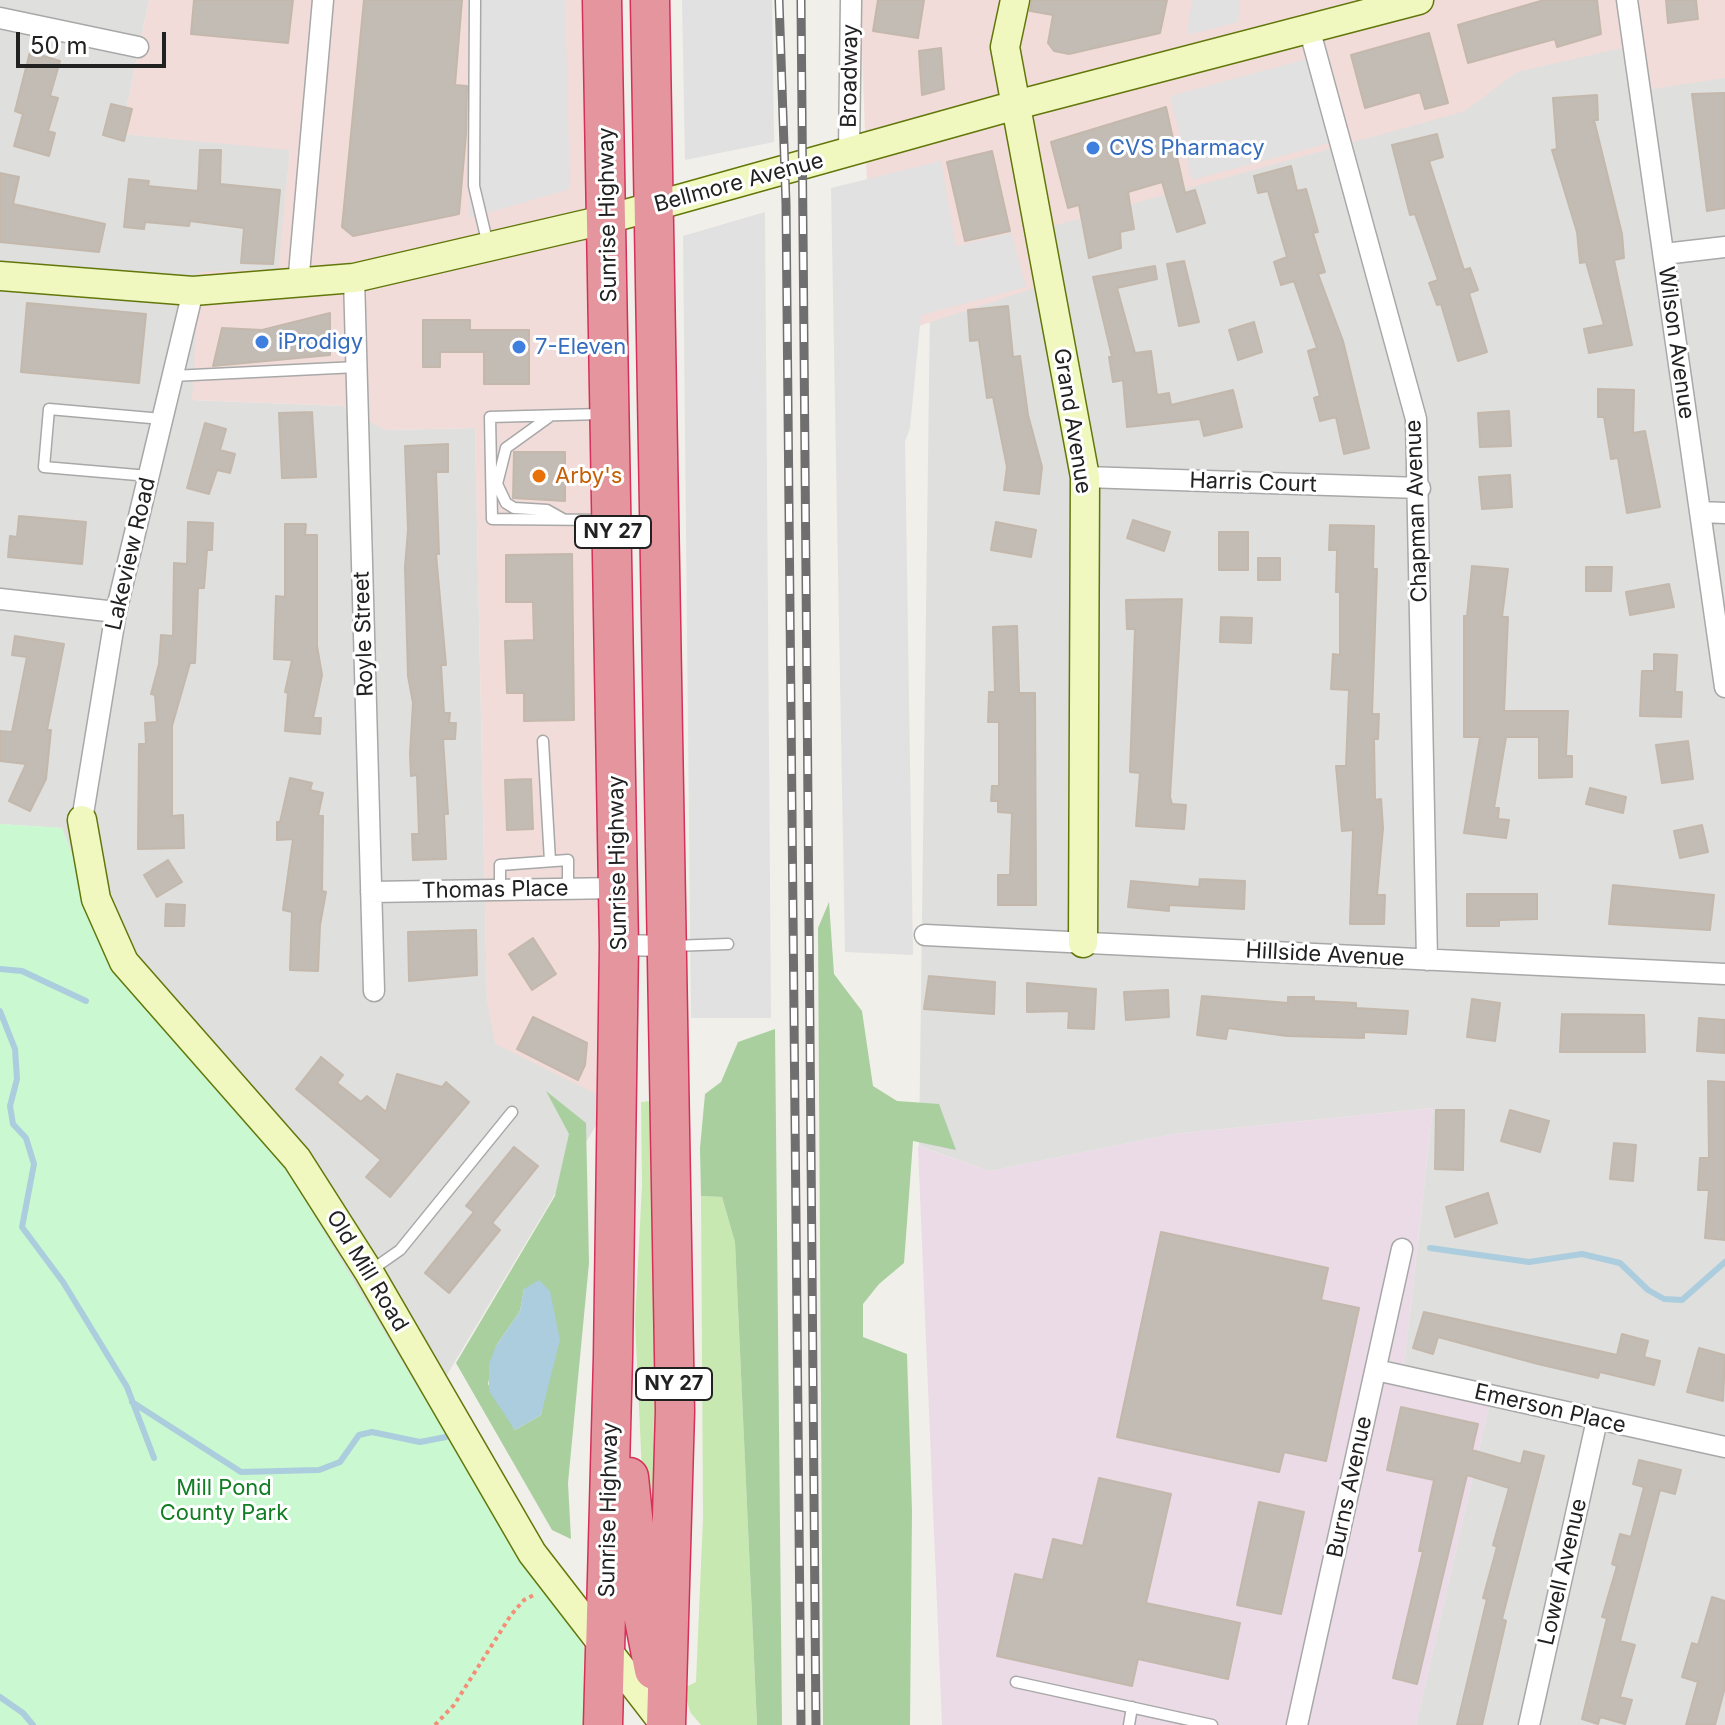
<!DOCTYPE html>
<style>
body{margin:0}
#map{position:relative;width:1725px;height:1725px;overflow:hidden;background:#f1efe9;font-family:Inter,sans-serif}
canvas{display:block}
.scale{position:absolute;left:16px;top:32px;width:150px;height:36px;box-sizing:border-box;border:4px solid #212121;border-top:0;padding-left:10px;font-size:24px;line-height:28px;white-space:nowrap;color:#212121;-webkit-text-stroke:6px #fff;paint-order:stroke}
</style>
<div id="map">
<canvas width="1725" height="1725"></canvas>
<div class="scale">50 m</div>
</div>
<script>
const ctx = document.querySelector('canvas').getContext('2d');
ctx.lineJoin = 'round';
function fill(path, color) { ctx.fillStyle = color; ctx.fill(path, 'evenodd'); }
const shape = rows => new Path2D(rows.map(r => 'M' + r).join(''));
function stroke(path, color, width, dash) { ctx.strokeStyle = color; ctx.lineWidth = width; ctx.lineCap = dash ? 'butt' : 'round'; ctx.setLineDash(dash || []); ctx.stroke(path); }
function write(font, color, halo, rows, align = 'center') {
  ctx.font = font + ' Inter,sans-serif'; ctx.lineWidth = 6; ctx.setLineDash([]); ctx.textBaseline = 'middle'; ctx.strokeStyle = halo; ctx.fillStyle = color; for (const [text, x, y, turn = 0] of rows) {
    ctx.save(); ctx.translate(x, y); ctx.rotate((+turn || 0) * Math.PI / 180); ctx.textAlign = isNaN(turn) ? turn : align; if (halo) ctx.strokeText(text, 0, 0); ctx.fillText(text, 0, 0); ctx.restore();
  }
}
fill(shape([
 [0,0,149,0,121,134,290,149,279,269,192,400,343,406,386,430,475,428,487,1002,603,1097,604,1112,429,1405,116,971,62,828,0,824],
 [934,0,1725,0,1725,1725,1416,1725,1489,1406,1402,1384,1433,1108,1173,1134,990,1171,919,1146]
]), '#dfdfde');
fill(shape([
 [149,0,586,0,603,1097,495,1044,487,1002,475,428,385,430,343,406,192,400,199,272,278,269,290,150,121,134],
 [860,0,1725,0,1725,78,1646,90,1640,44,1517,72,1465,111,1028,233,1038,287,873,341]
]), '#f1dcd9');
fill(shape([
 [1433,1108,1402,1384,1489,1406,1416,1725,942,1725,918,1146,990,1171,1173,1134]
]), '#eadbe6');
fill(shape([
 [650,1101,656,1134,661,1407,648,1602,635,1321,642,1185,641,1102],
 [701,1196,722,1197,735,1241,757,1725,701,1725,690,1712,687,1701,686,1687,696,1682,703,1518]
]), '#c8e8b1');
fill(shape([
 [829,902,834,974,862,1011,873,1086,897,1101,939,1104,956,1150,913,1141,904,1263,879,1284,863,1304,863,1337,907,1354,912,1511,910,1725,823,1725,818,928],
 [775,1029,782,1725,757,1725,735,1242,722,1197,701,1196,700,1148,705,1094,721,1082,738,1042],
 [546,1091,586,1123,589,1263,568,1483,571,1539,552,1530,456,1363,555,1196,569,1134],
 [524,1289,549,1376,541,1415,515,1430,488,1384,496,1346,520,1311]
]), '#a9cf9f');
fill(shape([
 [0,824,62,828,116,971,284,1165,423,1396,591,1658,588,1725,0,1725]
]), '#c9f8d1');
fill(shape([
 [468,0,565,0,570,189,470,218],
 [682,0,772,0,774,142,685,160],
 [1192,0,1240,0,1238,22,1187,35],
 [1314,57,1336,141,1192,180,1170,96],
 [941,161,956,246,1011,233,1026,287,921,315,910,428,905,442,913,955,845,952,831,188],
 [765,212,771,1018,691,1018,683,236]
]), '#e1e1e1');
fill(shape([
 [539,1280,550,1291,560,1340,541,1415,515,1430,489,1391,489,1364,496,1346,520,1311,524,1289]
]), '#abcddd');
stroke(shape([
 [0,969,22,971,86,1001],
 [0,1011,15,1049,17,1079,10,1106,13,1124,26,1138,34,1164,22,1227,63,1282,127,1387,154,1458],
 [1430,1248,1529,1262,1582,1254,1620,1263,1648,1290,1664,1299,1682,1300,1725,1262],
 [132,1402,241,1472,319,1470,340,1462,359,1435,372,1432,420,1442,446,1437],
 [0,1697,23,1713,33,1725]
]), '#abcddd', 6);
const building = shape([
 [194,0,293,0,288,43,191,34,194,0],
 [364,0,462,0,455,85,467,86,466,134,459,214,353,236,342,227,364,0],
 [878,0,924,0,918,38,873,31,878,0],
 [1032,0,1167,0,1160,33,1069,54,1054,51,1048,43,1053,15,1030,11,1032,0],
 [1544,0,1597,0,1601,34,1557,47,1555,39,1468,63,1458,25,1544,0],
 [1666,0,1696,0,1698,19,1668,23,1666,0],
 [1429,33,1448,103,1425,109,1420,92,1365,108,1351,55,1429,33],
 [941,48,944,89,922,95,919,51,941,48],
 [30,52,60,61,50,96,58,98,48,131,55,133,49,156,14,146,23,114,15,111,30,52],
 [1725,93,1725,208,1707,211,1692,94,1725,93],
 [1597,95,1598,120,1594,120,1622,234,1624,258,1614,260,1632,345,1589,353,1584,329,1604,325,1586,262,1580,263,1577,232,1552,150,1557,149,1553,98,1597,95],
 [111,104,132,109,124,141,103,135,111,104],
 [1166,107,1185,193,1195,190,1205,223,1177,232,1162,182,1128,192,1134,229,1120,232,1121,248,1089,258,1079,205,1068,208,1051,142,1166,107],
 [1437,134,1443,157,1429,161,1464,270,1470,268,1478,290,1469,293,1487,352,1458,361,1441,304,1437,305,1429,283,1438,280,1415,214,1410,215,1392,145,1437,134],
 [200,150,221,150,220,184,280,190,273,264,241,263,244,228,190,221,189,226,145,222,144,229,124,227,129,179,149,181,148,186,198,191,200,150],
 [992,151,1010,231,965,241,947,162,992,151],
 [1291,166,1297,191,1306,189,1318,232,1313,233,1325,272,1318,274,1343,341,1369,448,1344,454,1336,417,1320,421,1314,398,1320,396,1308,351,1317,348,1294,281,1281,285,1274,262,1287,257,1268,191,1258,193,1254,176,1291,166],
 [0,173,19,177,13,204,105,224,99,252,0,242,0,173],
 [1184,261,1199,322,1179,326,1167,264,1184,261],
 [1155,266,1157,279,1117,288,1135,353,1151,351,1157,395,1169,393,1171,405,1233,390,1242,427,1204,436,1200,419,1127,427,1123,380,1113,382,1109,357,1112,357,1093,277,1155,266],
 [27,303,146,314,139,383,21,372,27,303],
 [1008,306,1013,357,1020,356,1028,415,1042,467,1039,494,1004,490,1007,467,993,397,987,398,979,340,970,341,968,310,1008,306],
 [330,313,330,355,213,366,222,328,262,330,330,313],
 [423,320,470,320,470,330,529,330,529,384,484,384,484,352,440,352,440,367,423,367,423,320],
 [1254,322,1262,352,1238,360,1229,330,1254,322],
 [1598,389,1634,390,1633,433,1645,431,1660,507,1627,513,1618,458,1611,459,1604,417,1598,417,1598,389],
 [1509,411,1511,446,1480,447,1478,413,1509,411],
 [312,412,316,477,282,478,279,413,312,412],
 [205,423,226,429,220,450,235,454,230,473,217,470,209,494,187,488,205,423],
 [448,444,448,472,436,472,439,554,436,554,446,665,441,665,444,713,450,713,449,723,456,723,455,739,443,739,448,814,444,814,446,859,413,860,412,834,419,834,417,775,411,776,410,754,413,703,408,676,405,567,408,530,405,446,448,444],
 [514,452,565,452,565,501,513,498,514,452],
 [1510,475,1512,507,1482,509,1479,477,1510,475],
 [19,516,86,522,82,564,8,557,10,536,17,537,19,516],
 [1133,520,1170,532,1164,551,1127,538,1133,520],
 [188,522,213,523,212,550,207,550,204,588,198,588,195,663,190,663,172,726,172,816,183,815,184,848,138,849,139,744,146,744,145,723,157,722,155,695,151,694,159,664,161,635,173,636,174,563,187,564,188,522],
 [996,522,1036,530,1031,557,991,550,996,522],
 [285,524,306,524,305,535,317,535,317,646,322,675,313,718,321,718,320,734,285,731,288,693,285,692,292,660,274,659,276,596,285,597,285,524],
 [1330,525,1374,526,1373,569,1377,569,1372,714,1379,714,1378,739,1374,739,1375,800,1381,799,1383,828,1377,895,1385,895,1384,924,1350,924,1353,830,1342,831,1336,766,1346,766,1349,690,1331,689,1333,654,1340,655,1340,592,1336,592,1337,550,1329,550,1330,525],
 [1219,532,1248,532,1248,570,1219,570,1219,532],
 [572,554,574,720,524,721,524,693,507,693,505,641,534,640,533,602,506,602,506,555,572,554],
 [1258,558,1280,558,1280,580,1258,580,1258,558],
 [1472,566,1508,569,1502,617,1508,617,1504,711,1568,711,1566,756,1572,756,1572,777,1539,778,1539,737,1506,737,1494,808,1499,808,1498,819,1509,820,1506,838,1464,833,1480,737,1464,737,1464,616,1467,616,1472,566],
 [1586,567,1612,567,1611,591,1586,591,1586,567],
 [1669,584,1674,607,1630,615,1626,592,1669,584],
 [1182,599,1170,797,1172,804,1186,805,1184,829,1136,826,1140,773,1130,772,1135,629,1127,629,1126,600,1182,599],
 [1221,617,1252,618,1251,643,1220,642,1221,617],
 [1017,626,1019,693,1035,693,1036,905,998,905,998,875,1010,875,1012,813,998,812,998,801,991,801,992,786,999,786,999,722,988,722,989,692,995,692,993,627,1017,626],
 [15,636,64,644,47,730,51,730,46,779,30,811,9,801,26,764,0,761,0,731,12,732,27,657,12,655,15,636],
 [1654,654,1677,655,1675,692,1682,692,1681,717,1640,716,1642,671,1654,671,1654,654],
 [1688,741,1693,779,1662,783,1656,745,1688,741],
 [290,778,312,783,310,790,323,793,318,816,323,816,322,891,326,892,320,925,318,971,290,970,292,912,283,910,293,839,277,840,277,822,280,822,290,778],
 [531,779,533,829,507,830,505,780,531,779],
 [1590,788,1626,797,1623,813,1586,804,1590,788],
 [1702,825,1708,852,1680,858,1674,831,1702,825],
 [168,860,182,882,157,897,144,875,168,860],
 [1200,879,1245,881,1244,909,1169,905,1169,911,1128,907,1131,881,1199,887,1200,879],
 [1613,885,1714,895,1710,930,1609,924,1613,885],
 [1467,894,1537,894,1537,919,1499,920,1499,926,1467,926,1467,894],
 [166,904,185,905,184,926,165,926,166,904],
 [476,930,477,975,409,981,408,932,476,930],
 [533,938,556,974,532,990,509,954,533,938],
 [929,976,995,982,994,1014,924,1009,929,976],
 [1027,983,1096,989,1094,1029,1068,1028,1069,1011,1027,1012,1027,983],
 [1168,990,1169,1017,1126,1020,1124,992,1168,990],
 [1202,996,1288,1003,1288,997,1314,997,1314,1001,1356,1003,1356,1008,1408,1011,1406,1034,1364,1032,1364,1038,1287,1036,1228,1028,1226,1039,1197,1035,1202,996],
 [1472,999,1500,1003,1495,1041,1467,1037,1472,999],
 [1562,1014,1644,1015,1645,1052,1560,1052,1562,1014],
 [533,1017,587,1043,585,1065,578,1080,517,1049,533,1017],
 [1699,1018,1725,1020,1725,1053,1697,1051,1699,1018],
 [321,1057,343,1075,337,1083,361,1102,367,1096,386,1112,397,1074,442,1087,446,1082,469,1102,390,1197,366,1177,381,1160,296,1089,321,1057],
 [1708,1081,1725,1082,1725,1240,1705,1238,1709,1190,1698,1190,1700,1158,1709,1158,1708,1081],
 [1436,1110,1464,1110,1463,1170,1435,1169,1436,1110],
 [1510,1110,1549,1121,1540,1152,1501,1141,1510,1110],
 [1614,1143,1636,1145,1633,1181,1610,1179,1614,1143],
 [514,1147,538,1166,492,1223,500,1230,449,1293,425,1273,474,1212,466,1206,514,1147],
 [1488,1193,1497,1223,1455,1237,1446,1207,1488,1193],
 [1161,1232,1328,1268,1321,1300,1359,1308,1326,1461,1284,1452,1279,1472,1117,1437,1161,1232],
 [1424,1312,1617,1355,1622,1334,1648,1341,1644,1357,1660,1361,1654,1385,1600,1372,1598,1378,1538,1364,1438,1337,1433,1354,1413,1348,1424,1312],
 [1699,1348,1725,1355,1723,1401,1687,1392,1699,1348],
 [1401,1407,1478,1424,1472,1450,1521,1464,1524,1451,1544,1456,1502,1619,1506,1621,1482,1725,1457,1725,1487,1599,1483,1598,1497,1547,1493,1545,1509,1488,1467,1475,1417,1684,1393,1678,1423,1551,1419,1551,1434,1480,1387,1470,1401,1407],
 [1639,1460,1681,1470,1675,1494,1660,1490,1620,1641,1635,1645,1620,1697,1632,1700,1625,1724,1600,1717,1598,1724,1582,1719,1607,1618,1602,1617,1617,1566,1612,1564,1620,1534,1631,1537,1644,1487,1633,1484,1639,1460],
 [1099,1478,1171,1494,1146,1603,1240,1623,1228,1679,1138,1659,1132,1686,997,1656,1015,1574,1043,1580,1053,1539,1083,1546,1099,1478],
 [1259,1502,1304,1512,1281,1614,1237,1605,1259,1502],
 [1712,1597,1725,1601,1725,1687,1715,1725,1686,1725,1698,1682,1682,1677,1692,1643,1698,1645,1712,1597]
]);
fill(building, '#c2bcb5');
stroke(building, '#c3b8ab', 2);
const lane = shape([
 [475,0,474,186,488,245],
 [172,376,357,367],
 [601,414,490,417,492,519,602,520],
 [549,417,506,448,497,484,506,503,514,508,547,510,563,519],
 [149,476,44,467,49,409,162,419],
 [543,741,550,861],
 [500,890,500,865,568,860,568,889],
 [672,946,728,944],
 [370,1271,400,1250,512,1112],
 [1016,1682,1212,1725],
 [1129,1725,1132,1707]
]);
const street = shape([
 [1627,0,1725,687],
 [0,18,138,47],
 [1309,28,1416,419,1427,960],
 [849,152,851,0],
 [1664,254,1725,247],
 [354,278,374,991],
 [298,285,323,0],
 [1085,477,1420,488],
 [1701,512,1725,513],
 [0,599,116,612],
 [82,820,116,612,193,291],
 [371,892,619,888],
 [925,935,1725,974],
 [619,945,666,946],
 [1376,1370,1725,1447],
 [1297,1725,1402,1249],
 [1529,1725,1597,1420]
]);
const secondary = shape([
 [1015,0,1005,47,1085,477,1083,943],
 [0,276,193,291,354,278,608,219,1016,105,1419,0],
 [82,820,96,899,124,962,297,1159,369,1272,532,1553,665,1725]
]);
const highway = shape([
 [602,0,619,945,613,1357,603,1725],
 [650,0,675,1411,666,1725],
 [629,1477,643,1614,654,1670]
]);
stroke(lane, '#a8a8a8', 13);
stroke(street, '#a8a8a8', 23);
stroke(secondary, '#62770a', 31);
stroke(highway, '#d5305a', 41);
stroke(shape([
 [435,1725,454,1705,511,1615,524,1600,534,1595]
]), '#f58e76', 4, [4, 4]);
stroke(lane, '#fff', 10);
stroke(street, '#fff', 20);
stroke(secondary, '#f0f8c0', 28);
stroke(highway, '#e4959d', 38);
const rail = shape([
 [779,0,786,204,801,1725],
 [801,0,816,1725]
]);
stroke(rail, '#6f6f6f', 9);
stroke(rail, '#fff', 6, [18]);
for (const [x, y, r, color] of [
 [1093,148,8,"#3f7fe0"],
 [262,342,8,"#3f7fe0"],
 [519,347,8,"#3f7fe0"],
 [539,476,8,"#e8710a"]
]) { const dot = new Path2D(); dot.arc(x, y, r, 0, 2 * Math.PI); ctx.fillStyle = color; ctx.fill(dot); stroke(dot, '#fff', 3); }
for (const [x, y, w] of [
 [613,532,76],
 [674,1384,76]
]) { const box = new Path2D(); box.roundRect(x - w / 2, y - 16, w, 32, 6); ctx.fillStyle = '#fff'; ctx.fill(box); stroke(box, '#212121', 2); }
write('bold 20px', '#212121', null, [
 ["NY 27",613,532],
 ["NY 27",674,1384]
]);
write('22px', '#212121', '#fff', [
 ["Broadway",850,76,-89],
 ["Bellmore Avenue",739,183,-15],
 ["Sunrise Highway",608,215,-91],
 ["Wilson Avenue",1676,343,82],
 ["Grand Avenue",1072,421,81],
 ["Harris Court",1253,483,2],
 ["Chapman Avenue",1417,511,-92],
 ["Lakeview Road",131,554,-77],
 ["Royle Street",364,634,-92],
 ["Sunrise Highway",618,863,-91],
 ["Thomas Place",495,890,-1],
 ["Hillside Avenue",1325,955,3],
 ["Old Mill Road",367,1271,59],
 ["Emerson Place",1550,1409,13],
 ["Burns Avenue",1350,1487,-78],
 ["Sunrise Highway",609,1510,-89],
 ["Lowell Avenue",1563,1572,-77]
]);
write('22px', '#366cbe', '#fff', [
 ["CVS Pharmacy",1109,148],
 ["iProdigy",278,342],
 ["7-Eleven",535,347]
], 'left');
write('22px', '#c56008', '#fff', [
 ["Arby's",555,476]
], 'left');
write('22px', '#117e23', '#fff', [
 ["Mill Pond",224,1488],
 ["County Park",224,1513]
]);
</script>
